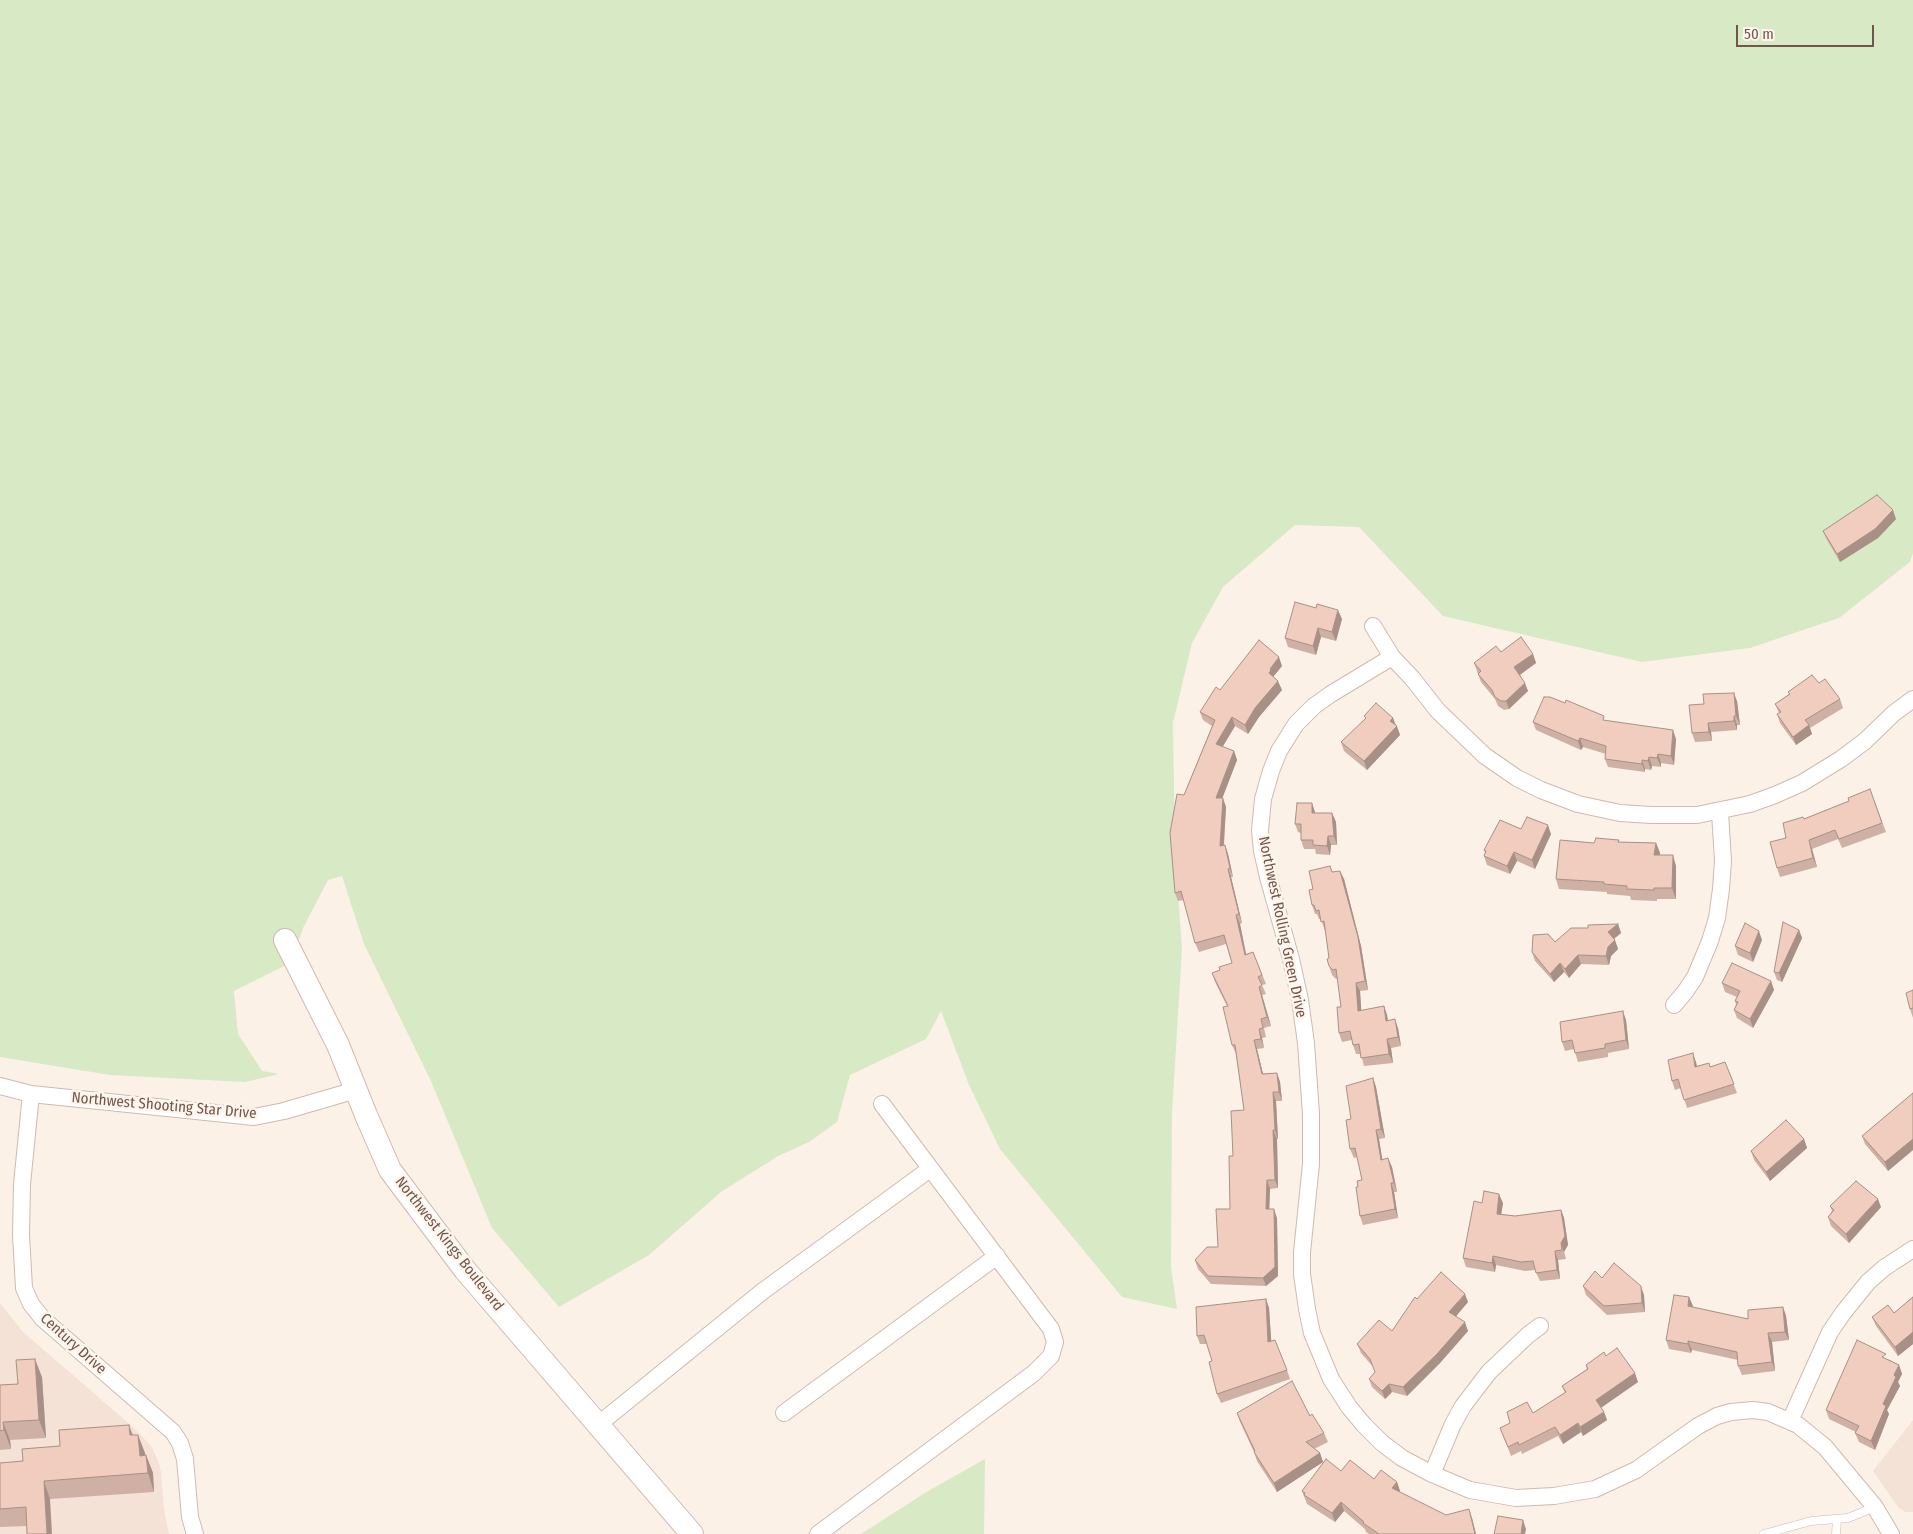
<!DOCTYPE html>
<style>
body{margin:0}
#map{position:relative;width:1913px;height:1534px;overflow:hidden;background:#fcf1e7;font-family:"Fira Sans Condensed",sans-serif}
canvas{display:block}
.scale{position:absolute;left:1736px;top:25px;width:138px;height:22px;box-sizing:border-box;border:2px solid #74554c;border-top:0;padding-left:6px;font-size:15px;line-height:18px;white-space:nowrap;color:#74554c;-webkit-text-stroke:4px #fef5ed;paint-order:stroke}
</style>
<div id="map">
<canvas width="1913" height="1534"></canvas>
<div class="scale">50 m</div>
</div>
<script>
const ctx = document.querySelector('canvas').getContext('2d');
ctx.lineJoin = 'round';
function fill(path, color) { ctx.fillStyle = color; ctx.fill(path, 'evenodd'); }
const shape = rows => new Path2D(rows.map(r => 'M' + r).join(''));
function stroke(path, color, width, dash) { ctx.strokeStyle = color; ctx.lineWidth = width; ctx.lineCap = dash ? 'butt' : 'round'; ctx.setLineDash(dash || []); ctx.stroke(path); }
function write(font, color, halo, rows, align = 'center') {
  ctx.font = font + ' "Fira Sans Condensed",sans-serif'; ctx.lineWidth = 5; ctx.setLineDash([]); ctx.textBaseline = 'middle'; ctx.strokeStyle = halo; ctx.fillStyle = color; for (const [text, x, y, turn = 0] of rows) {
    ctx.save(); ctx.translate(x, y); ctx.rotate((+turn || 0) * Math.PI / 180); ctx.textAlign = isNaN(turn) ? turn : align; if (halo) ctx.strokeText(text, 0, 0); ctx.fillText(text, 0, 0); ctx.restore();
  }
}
fill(shape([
 [0,1303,23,1332,133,1427,151,1446,157,1458,161,1472,164,1510,169,1534,0,1534],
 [1913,1420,1913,1512,1905,1512,1898,1507,1873,1471]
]), '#f3e2d5');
fill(shape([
 [0,0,1913,0,1913,553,1910,562,1839,618,1750,648,1642,662,1443,616,1359,527,1295,525,1223,587,1192,643,1173,723,1175,851,1182,949,1172,1113,1171,1267,1177,1309,1122,1297,1000,1149,969,1085,941,1011,926,1039,850,1075,837,1122,809,1142,778,1156,721,1192,649,1255,559,1307,492,1228,431,1081,364,944,342,876,328,880,304,926,290,963,234,991,238,1034,262,1071,279,1074,245,1082,110,1075,0,1057],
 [985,1459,984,1534,861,1534,928,1491]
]), '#d8e9c5');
const lane = shape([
 [1764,1534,1811,1521,1848,1518,1875,1507],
 [1836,1534,1837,1519]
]);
const street = shape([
 [1373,626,1392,657,1412,678,1438,711,1485,756,1517,778,1541,790,1578,804,1620,813,1651,815,1697,815,1750,804,1775,795,1802,783,1841,759,1865,741,1894,713,1913,699],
 [1392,657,1331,694,1314,706,1296,724,1279,751,1271,771,1263,799,1260,830,1262,851,1268,877,1291,959,1300,1000,1306,1043,1311,1114,1311,1164,1302,1252,1302,1274,1307,1309,1312,1333,1331,1379,1349,1407,1364,1425,1382,1443,1402,1458,1432,1474,1470,1490,1516,1498,1554,1496,1595,1489,1636,1470,1698,1426,1717,1416,1731,1412,1753,1410,1768,1412,1798,1425,1825,1447,1875,1507,1891,1534],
 [1674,1005,1685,992,1695,977,1710,941,1717,918,1721,889,1723,861,1720,812],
 [0,1086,31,1094,254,1117,284,1111,356,1090],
 [31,1094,22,1184,21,1235,24,1288,31,1304,43,1319,173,1432,180,1443,185,1459,190,1517,195,1534],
 [784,1413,997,1256],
 [1790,1421,1830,1332,1843,1313,1868,1282,1884,1268,1913,1249],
 [599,1424,763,1291,930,1169],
 [1432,1474,1453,1424,1463,1406,1489,1372,1528,1335,1540,1326],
 [818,1534,1034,1373,1051,1356,1055,1342,1051,1329,882,1104]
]);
const secondary = shape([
 [285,940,338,1045,366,1115,390,1170,465,1270,692,1534]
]);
stroke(lane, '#cfbab0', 9);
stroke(street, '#cfbab0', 18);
stroke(secondary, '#d2b9ae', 24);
stroke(lane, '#fff', 8);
stroke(street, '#fff', 16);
stroke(secondary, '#fff', 22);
fill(shape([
 [1896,519,1878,538,1840,562,1827,540,1823,531],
 [1316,608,1342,619,1336,641,1321,637,1316,655,1288,647,1285,638],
 [1501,652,1533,654,1536,663,1520,675,1528,691,1509,709,1504,710,1498,706,1495,699,1481,682,1474,663],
 [1282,666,1273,677,1282,690,1259,717,1248,734,1235,726,1222,747,1234,751,1237,760,1222,798,1226,807,1224,846,1225,845,1228,854,1233,877,1231,877,1242,923,1240,924,1246,954,1253,952,1266,984,1262,985,1266,994,1262,995,1271,1026,1264,1028,1266,1037,1262,1038,1264,1048,1257,1049,1263,1074,1277,1073,1280,1082,1282,1101,1276,1101,1278,1139,1277,1139,1278,1188,1270,1189,1269,1209,1277,1218,1278,1276,1266,1286,1211,1284,1198,1269,1195,1260,1218,1247,1230,1209,1233,1156,1244,1110,1236,1054,1232,1045,1227,1006,1215,982,1212,973,1220,970,1232,963,1226,944,1199,952,1195,943,1184,900,1178,901,1175,893,1184,795,1212,726,1203,720,1200,712],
 [1819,683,1840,699,1843,708,1810,728,1812,734,1796,745,1780,723,1777,714,1779,713,1775,704,1789,694,1788,692],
 [1737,701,1740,725,1737,725,1737,730,1711,732,1712,741,1695,742,1692,733],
 [1364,716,1393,718,1400,735,1367,770,1344,751,1341,742,1366,719],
 [1606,721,1676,739,1674,765,1661,763,1661,767,1652,766,1651,770,1645,769,1645,772,1608,767,1605,759,1606,754,1583,747,1581,750,1536,730,1533,722],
 [1870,789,1886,832,1842,848,1838,839,1812,849,1817,867,1780,877,1777,868,1786,838,1804,819,1849,801],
 [1315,812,1315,813,1332,813,1336,822,1337,845,1331,845,1330,855,1316,854,1315,849,1304,849,1301,840,1301,833,1298,832,1295,824],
 [1521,829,1551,834,1535,869,1517,861,1510,874,1487,865,1484,856,1485,853,1484,850],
 [1619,840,1619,842,1656,843,1660,853,1659,855,1676,866,1676,899,1657,899,1657,901,1631,900,1630,896,1607,894,1607,892,1559,889,1556,879],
 [1332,872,1344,879,1361,946,1368,990,1360,991,1361,1011,1384,1006,1387,1015,1388,1020,1398,1028,1401,1046,1391,1048,1393,1063,1364,1066,1361,1054,1356,1054,1353,1045,1352,1040,1342,1042,1339,1033,1341,1007,1338,978,1336,979,1332,975,1329,966,1329,958,1326,931,1325,931,1321,919,1319,919,1317,914,1315,914,1312,905,1313,889],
 [1618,924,1621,933,1614,939,1618,949,1611,956,1609,965,1581,964,1569,978,1564,972,1554,982,1535,961,1532,952,1588,928],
 [1799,930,1802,938,1782,982,1777,980,1774,972],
 [1762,940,1753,962,1738,955,1735,946],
 [1771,981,1774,990,1753,1028,1737,1018,1734,1010,1736,1005,1735,1001,1737,997,1725,992,1722,983],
 [1913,990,1913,1018,1910,1009],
 [1626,1020,1629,1049,1608,1053,1608,1057,1578,1062,1574,1049,1565,1051,1562,1042],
 [1696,1062,1697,1066,1709,1063,1710,1067,1725,1062,1737,1093,1687,1108,1681,1088,1675,1090,1672,1081],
 [1373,1078,1376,1087,1385,1138,1379,1139,1382,1159,1392,1167,1397,1192,1394,1192,1398,1218,1363,1225,1360,1216,1358,1187,1362,1180,1357,1157,1354,1158,1350,1149,1351,1119],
 [1913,1093,1913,1150,1888,1171,1865,1144,1862,1136],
 [1804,1139,1807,1148,1770,1181,1754,1160,1751,1151],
 [1482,1203,1503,1203,1501,1214,1515,1216,1561,1210,1564,1218,1568,1245,1564,1252,1566,1259,1558,1260,1560,1279,1540,1281,1535,1270,1525,1271,1496,1265,1495,1272,1466,1267,1463,1258],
 [1830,1206,1881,1207,1849,1243,1831,1226,1828,1217,1832,1211],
 [1602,1278,1644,1295,1645,1312,1607,1315,1586,1295,1583,1286],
 [1689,1297,1693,1307,1748,1319,1783,1307,1786,1316,1789,1340,1772,1342,1775,1371,1742,1375,1738,1366,1738,1360,1692,1350,1691,1353,1669,1349,1666,1340],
 [1913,1297,1913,1344,1898,1356,1876,1326,1872,1317,1894,1313],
 [1266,1299,1269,1308,1271,1341,1287,1370,1290,1379,1221,1403,1217,1394,1212,1361,1207,1344,1200,1344,1197,1336],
 [1417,1299,1468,1302,1456,1316,1468,1331,1440,1363,1407,1396,1392,1392,1385,1399,1372,1387,1369,1379,1375,1372,1374,1368,1361,1353,1357,1344,1392,1331],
 [1606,1356,1638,1382,1601,1408,1604,1412,1607,1420,1583,1436,1581,1432,1563,1444,1558,1436,1522,1454,1521,1451,1511,1456,1500,1428,1533,1413,1565,1393,1562,1386,1587,1369,1586,1365],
 [1888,1359,1899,1365,1902,1374,1898,1382,1900,1386,1887,1410,1889,1414,1875,1450,1859,1442,1855,1433,1856,1432,1829,1419,1826,1410],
 [42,1377,46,1438,10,1440,11,1449,0,1450,0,1385,18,1384],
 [1237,1413,1310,1416,1324,1433,1328,1442,1314,1449,1320,1453,1323,1462,1277,1492,1257,1461,1254,1452,1240,1422],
 [133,1435,138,1435,145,1455,146,1455,153,1473,154,1492,50,1499,27,1526,0,1527,0,1463,23,1461,60,1446],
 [1341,1471,1374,1479,1397,1482,1400,1491,1399,1492,1446,1515,1472,1518,1476,1534,1369,1534,1366,1532,1365,1529,1344,1511,1335,1522,1307,1504,1302,1491]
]), '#ceb0a4');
fill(shape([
 [1893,510,1896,519,1878,538,1840,562,1837,554],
 [1338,610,1342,619,1336,641,1332,632],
 [1318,628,1321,637,1316,655,1313,646],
 [1533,654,1536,663,1518,676,1514,667],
 [1279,657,1282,666,1273,677,1269,673,1270,669],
 [1278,681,1282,690,1259,717,1248,734,1245,725,1255,708],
 [1525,683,1528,691,1509,709,1506,701],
 [1734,693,1737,701,1740,725,1736,716],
 [1734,716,1737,725,1737,730,1734,721],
 [1232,717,1235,726,1219,753,1216,744],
 [1393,718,1396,727,1390,721],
 [1708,723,1711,732,1712,741,1709,732],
 [1809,725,1812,734,1796,745,1793,737],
 [1397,726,1400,735,1367,770,1364,761],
 [1673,730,1676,739,1674,765,1671,756],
 [1580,738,1583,747,1581,750,1578,741],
 [1234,751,1237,760,1219,807,1216,798],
 [1658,754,1661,763,1661,767,1657,758],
 [1649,757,1652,766,1651,770,1648,761],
 [1642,760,1645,769,1645,772,1642,764],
 [1223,798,1226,807,1223,855,1220,846],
 [1312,803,1315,812,1315,822,1312,813],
 [1332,813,1336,822,1337,845,1334,836],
 [1548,825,1551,834,1535,869,1532,860],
 [1328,836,1331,845,1330,855,1327,846],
 [1809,840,1812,849,1817,867,1813,858],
 [1656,843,1660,853,1658,865,1654,855],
 [1225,845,1228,854,1233,877,1230,868],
 [1514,852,1517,861,1510,874,1507,866],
 [1673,855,1676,866,1676,899,1672,888],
 [1228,869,1231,877,1242,923,1239,914],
 [1340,871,1344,879,1361,946,1368,990,1365,981],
 [1236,915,1240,924,1248,964,1245,955],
 [1618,924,1621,933,1611,941,1608,932],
 [1799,930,1802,938,1782,982,1779,973],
 [1759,931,1762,940,1753,962,1750,953],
 [1615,940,1618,949,1611,956,1609,965,1606,956,1608,947],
 [1578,955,1581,964,1569,978,1565,969],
 [1560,963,1564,972,1554,982,1550,974],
 [1771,981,1774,990,1753,1028,1750,1019],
 [1356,983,1360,991,1362,1020,1358,1011],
 [1259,987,1262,995,1271,1026,1267,1017],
 [1384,1006,1387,1015,1389,1029,1386,1021],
 [1623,1011,1626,1020,1629,1049,1626,1040],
 [1395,1019,1398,1028,1401,1046,1398,1037],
 [1259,1029,1262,1038,1264,1048,1261,1039],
 [1387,1039,1391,1048,1393,1063,1389,1054],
 [1254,1040,1257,1049,1265,1082,1262,1074],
 [1693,1053,1696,1062,1698,1076,1695,1067],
 [1277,1073,1280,1082,1282,1101,1279,1092],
 [1373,1078,1376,1087,1385,1138,1381,1129],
 [1273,1092,1276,1101,1278,1139,1275,1130],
 [1273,1130,1277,1139,1278,1188,1275,1180],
 [1376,1130,1379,1139,1384,1169,1381,1160],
 [1804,1139,1807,1148,1770,1181,1766,1172],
 [1913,1139,1913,1150,1888,1171,1885,1162],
 [1388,1158,1392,1167,1397,1192,1394,1183],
 [1267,1180,1270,1189,1269,1218,1266,1209],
 [1391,1183,1394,1192,1398,1218,1395,1209],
 [1499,1194,1503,1203,1500,1222,1497,1214],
 [1878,1199,1881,1207,1849,1243,1846,1234],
 [1274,1209,1277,1218,1278,1276,1266,1286,1263,1278],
 [1561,1210,1564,1218,1568,1245,1564,1252,1566,1259,1561,1243],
 [1555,1251,1558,1260,1560,1279,1557,1270],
 [1493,1256,1496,1265,1495,1272,1492,1263],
 [1641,1286,1644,1295,1645,1312,1642,1303],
 [1465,1294,1468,1302,1452,1321,1449,1312],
 [1689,1297,1693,1306,1692,1315,1688,1306],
 [1266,1299,1269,1308,1272,1351,1268,1342],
 [1783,1307,1786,1316,1789,1340,1785,1332],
 [1465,1322,1468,1331,1440,1363,1407,1396,1403,1387],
 [1913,1332,1913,1344,1898,1356,1895,1347],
 [1768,1333,1772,1342,1775,1371,1772,1362],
 [1688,1341,1692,1350,1691,1353,1688,1344],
 [35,1359,42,1377,46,1438,39,1420],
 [1899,1365,1902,1374,1898,1382,1900,1386,1887,1410,1889,1414,1875,1450,1871,1441,1883,1404,1894,1375],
 [1635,1373,1638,1382,1599,1409,1596,1400],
 [1389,1384,1392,1392,1385,1399,1382,1391],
 [1604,1412,1607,1420,1583,1436,1580,1427],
 [3,1422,10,1440,11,1449,4,1430],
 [1578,1423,1581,1432,1563,1444,1560,1435],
 [129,1425,136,1444,130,1435],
 [138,1435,145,1453,147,1474,140,1456],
 [1320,1453,1323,1462,1277,1492,1274,1483],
 [146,1455,153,1473,154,1492,148,1473],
 [44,1481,50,1499,52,1534,47,1534],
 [1397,1482,1400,1491,1395,1497,1392,1488],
 [1341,1502,1344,1511,1335,1522,1332,1513],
 [1469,1509,1472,1518,1476,1534,1475,1534],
 [1523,1520,1526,1529,1525,1534,1521,1534]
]), '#a89086');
const building = shape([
 [1877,495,1893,510,1875,529,1837,554,1823,531,1877,495],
 [1295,602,1316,608,1317,604,1338,610,1332,632,1318,628,1313,646,1285,638,1295,602],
 [1521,637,1533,654,1514,667,1525,683,1506,701,1501,701,1495,697,1492,690,1478,674,1481,671,1474,663,1496,646,1501,652,1521,637],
 [1259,640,1279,657,1270,669,1271,670,1269,673,1278,681,1255,708,1245,725,1232,717,1216,744,1234,751,1216,798,1223,798,1220,846,1225,845,1230,868,1228,869,1239,914,1236,915,1245,955,1253,952,1262,975,1258,977,1262,985,1259,987,1267,1017,1261,1019,1263,1028,1259,1029,1261,1039,1254,1040,1262,1074,1277,1073,1279,1092,1273,1092,1275,1130,1273,1130,1275,1180,1267,1180,1266,1209,1274,1209,1275,1267,1263,1278,1208,1276,1195,1260,1207,1247,1218,1247,1216,1209,1230,1209,1229,1156,1233,1156,1231,1111,1244,1110,1235,1045,1232,1045,1223,1007,1228,1006,1212,973,1220,970,1219,967,1232,963,1224,935,1195,943,1181,891,1175,893,1170,833,1177,794,1184,795,1215,720,1200,712,1216,687,1220,690,1259,640],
 [1812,675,1819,683,1825,679,1840,699,1805,720,1809,725,1793,737,1777,714,1781,712,1775,704,1790,694,1788,692,1812,675],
 [1734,693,1736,716,1734,716,1734,721,1708,723,1709,732,1692,733,1689,705,1704,704,1703,694,1734,693],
 [1544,697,1550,697,1565,703,1566,700,1604,716,1603,720,1673,730,1671,756,1658,754,1657,758,1649,757,1648,761,1642,760,1642,764,1605,759,1606,746,1580,738,1578,741,1533,722,1544,697],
 [1376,703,1393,718,1390,721,1397,726,1364,761,1341,742,1366,718,1364,716,1376,703],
 [1870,789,1882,823,1839,839,1835,830,1809,840,1813,858,1777,868,1770,842,1786,838,1783,823,1803,817,1804,819,1849,801,1848,798,1870,789],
 [1297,803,1312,803,1312,813,1332,813,1334,836,1328,836,1327,846,1313,845,1313,840,1301,840,1301,824,1295,824,1297,803],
 [1527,817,1548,825,1532,860,1514,852,1507,866,1484,856,1486,851,1484,850,1500,820,1521,829,1527,817],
 [1596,838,1619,840,1618,842,1656,843,1654,855,1673,855,1672,888,1654,888,1654,890,1627,889,1627,886,1604,884,1604,882,1556,879,1560,840,1594,843,1596,838],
 [1330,866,1332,872,1340,871,1358,937,1365,981,1356,983,1358,1011,1384,1006,1386,1021,1395,1019,1398,1037,1387,1039,1389,1054,1361,1058,1359,1044,1353,1045,1350,1031,1339,1033,1337,1007,1341,1007,1336,969,1333,970,1329,966,1327,959,1329,958,1324,921,1321,922,1319,910,1316,911,1314,905,1312,905,1309,890,1313,889,1309,871,1330,866],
 [1783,922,1799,930,1779,973,1774,972,1783,922],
 [1745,923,1759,931,1750,953,1735,946,1745,923],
 [1618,924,1608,932,1615,940,1608,947,1606,956,1578,955,1565,969,1560,963,1550,974,1532,952,1533,935,1548,934,1555,942,1571,928,1588,928,1588,925,1618,924],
 [1732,963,1771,981,1750,1019,1734,1010,1738,1002,1735,1001,1740,991,1722,983,1732,963],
 [1913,990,1913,1008,1910,1009,1906,993,1913,990],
 [1623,1011,1626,1040,1605,1044,1605,1048,1575,1053,1572,1040,1562,1042,1560,1022,1623,1011],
 [1693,1053,1695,1067,1709,1063,1710,1067,1725,1062,1734,1084,1684,1100,1678,1079,1672,1081,1668,1060,1693,1053],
 [1373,1078,1381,1129,1376,1130,1381,1160,1388,1158,1394,1183,1391,1183,1395,1209,1360,1216,1356,1187,1358,1187,1357,1181,1362,1180,1355,1148,1350,1149,1346,1120,1351,1119,1346,1086,1373,1078],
 [1913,1093,1913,1139,1885,1162,1862,1136,1913,1093],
 [1786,1120,1804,1139,1766,1172,1751,1151,1786,1120],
 [1856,1181,1878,1199,1846,1234,1828,1217,1834,1210,1830,1206,1856,1181],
 [1484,1191,1499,1194,1497,1214,1515,1216,1561,1210,1565,1236,1561,1243,1562,1250,1555,1251,1557,1270,1536,1273,1533,1261,1521,1262,1493,1256,1492,1263,1463,1258,1474,1201,1482,1203,1484,1191],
 [1614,1263,1641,1286,1642,1303,1604,1306,1583,1286,1595,1271,1602,1278,1614,1263],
 [1441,1272,1465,1294,1449,1312,1465,1322,1437,1354,1403,1387,1389,1384,1382,1391,1369,1379,1375,1372,1370,1359,1357,1344,1379,1320,1392,1331,1415,1297,1417,1299,1441,1272],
 [1674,1295,1689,1297,1688,1306,1748,1319,1748,1310,1783,1307,1785,1332,1768,1333,1772,1362,1738,1366,1737,1352,1688,1341,1688,1344,1666,1340,1674,1295],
 [1913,1297,1913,1332,1895,1347,1872,1317,1888,1305,1894,1313,1913,1297],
 [1266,1299,1268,1342,1275,1340,1287,1370,1217,1394,1209,1362,1212,1361,1204,1335,1197,1336,1196,1307,1266,1299],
 [1857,1340,1886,1354,1882,1357,1899,1365,1894,1375,1896,1377,1883,1404,1886,1406,1871,1441,1855,1433,1859,1426,1826,1410,1857,1340],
 [1617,1348,1635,1373,1596,1400,1604,1412,1580,1427,1578,1423,1560,1435,1555,1427,1519,1445,1518,1442,1508,1447,1500,1428,1510,1423,1507,1412,1527,1402,1533,1413,1566,1392,1562,1386,1588,1369,1586,1365,1604,1352,1606,1356,1617,1348],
 [35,1359,39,1420,3,1422,4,1430,0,1431,0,1385,18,1384,16,1360,35,1359],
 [1292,1381,1310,1416,1312,1414,1324,1433,1306,1442,1320,1453,1274,1483,1254,1452,1255,1451,1237,1413,1292,1381],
 [129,1425,130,1435,138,1435,140,1456,146,1455,148,1473,44,1481,47,1534,27,1534,26,1507,0,1509,0,1463,23,1461,22,1449,60,1446,59,1430,129,1425],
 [1326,1459,1341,1471,1350,1460,1374,1479,1381,1470,1397,1482,1392,1488,1446,1515,1469,1509,1475,1534,1379,1534,1363,1523,1364,1522,1341,1502,1332,1513,1304,1495,1305,1493,1302,1491,1326,1459],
 [1498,1516,1523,1520,1521,1534,1494,1534,1498,1516]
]);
fill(building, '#f0cdbf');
stroke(building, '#a89086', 1);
write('15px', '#74554c', '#fef5ed', [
 ["Northwest Rolling Green Drive",1282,927,78],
 ["Northwest Shooting Star Drive",164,1106,5],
 ["Northwest Kings Boulevard",449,1244,52],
 ["Century Drive",73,1344,42]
]);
</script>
